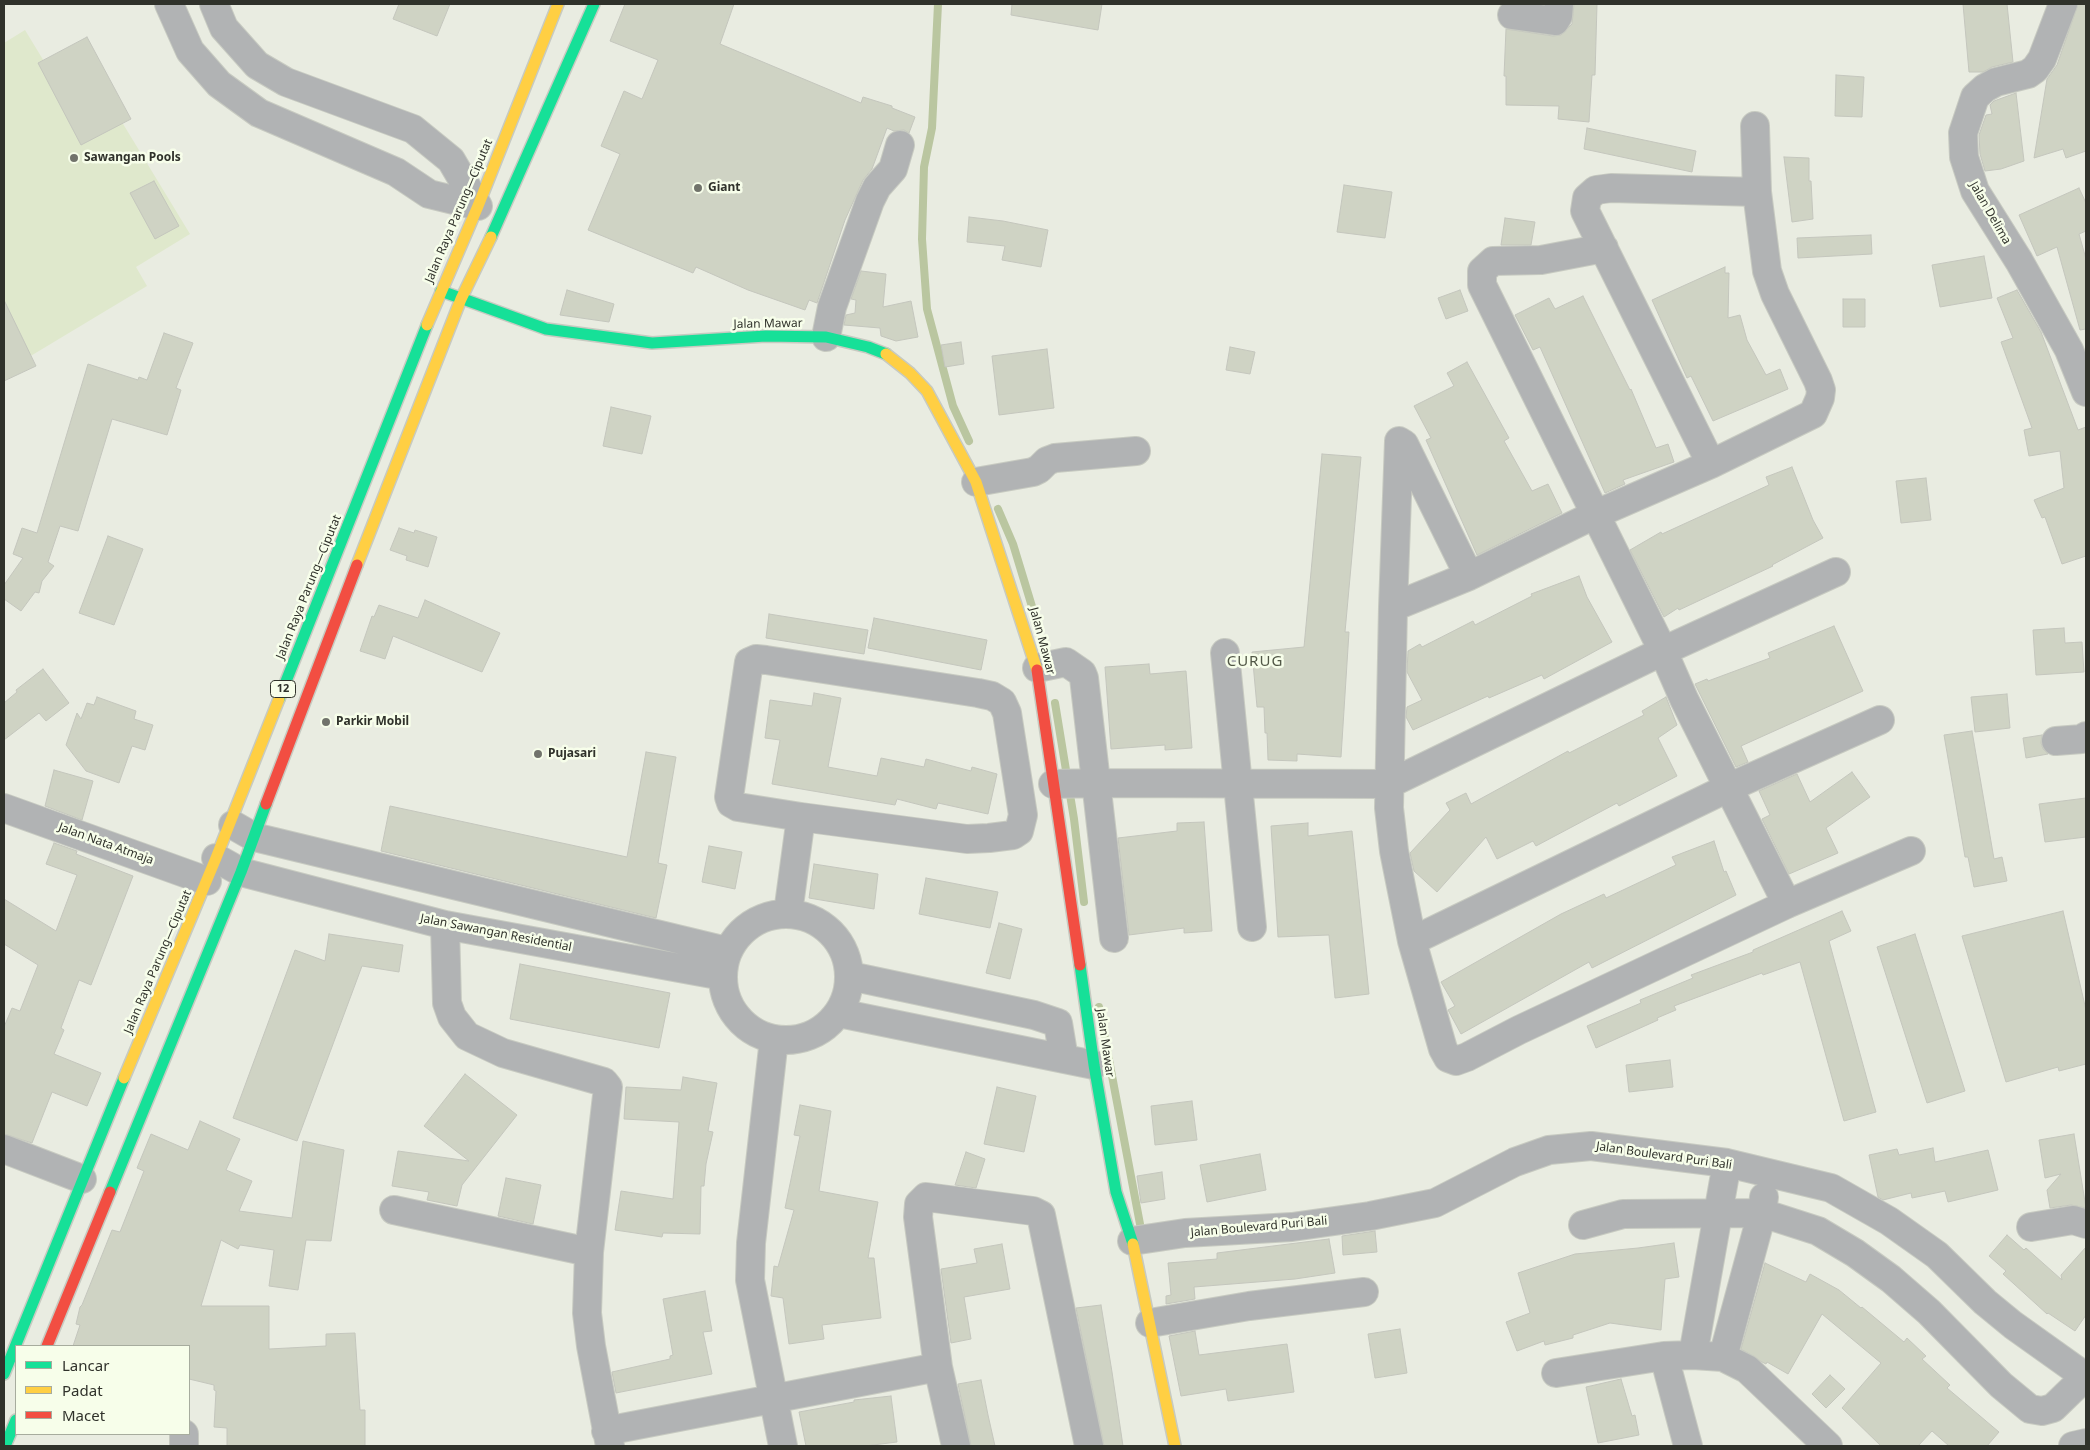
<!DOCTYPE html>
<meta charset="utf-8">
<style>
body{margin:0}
#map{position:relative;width:2090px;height:1450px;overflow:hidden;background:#e9ece1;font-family:"Noto Sans",sans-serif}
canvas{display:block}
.frame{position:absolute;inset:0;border:5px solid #30322b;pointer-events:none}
.legend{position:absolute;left:15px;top:1345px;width:175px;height:90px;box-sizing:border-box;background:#f7feea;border:1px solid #a7ac9e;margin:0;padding:6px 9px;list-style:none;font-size:15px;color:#30322b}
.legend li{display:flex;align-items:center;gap:10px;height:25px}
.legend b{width:25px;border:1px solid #a7ac9e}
</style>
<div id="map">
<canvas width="2090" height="1450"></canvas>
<div class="frame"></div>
<ul class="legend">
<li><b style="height:6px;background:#16e098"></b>Lancar</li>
<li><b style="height:6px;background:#ffcf43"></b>Padat</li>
<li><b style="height:6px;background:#f24e42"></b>Macet</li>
</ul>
</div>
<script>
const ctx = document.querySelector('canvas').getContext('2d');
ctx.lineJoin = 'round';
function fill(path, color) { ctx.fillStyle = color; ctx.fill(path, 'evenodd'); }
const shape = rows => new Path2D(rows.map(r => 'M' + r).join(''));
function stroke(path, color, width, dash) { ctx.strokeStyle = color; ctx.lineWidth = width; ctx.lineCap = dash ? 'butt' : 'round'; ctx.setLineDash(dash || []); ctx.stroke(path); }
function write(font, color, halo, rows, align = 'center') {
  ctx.font = font + ' "Noto Sans",sans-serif'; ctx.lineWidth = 5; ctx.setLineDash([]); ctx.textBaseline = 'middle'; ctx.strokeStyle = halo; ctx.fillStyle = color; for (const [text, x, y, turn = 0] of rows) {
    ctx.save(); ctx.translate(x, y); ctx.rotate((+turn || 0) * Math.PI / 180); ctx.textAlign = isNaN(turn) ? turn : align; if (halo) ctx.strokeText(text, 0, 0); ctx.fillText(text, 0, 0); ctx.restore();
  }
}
fill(shape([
 [25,30,56,81,86,63,190,234,136,267,147,286,4,372,4,43]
]), '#dfe8cc');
stroke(shape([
 [938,4,932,128,924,167,922,239,927,309,953,406,969,441],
 [998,509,1013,544,1037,623],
 [1055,703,1074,819,1084,902],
 [1099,1007,1140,1224]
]), '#bac6a0', 8);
const building = shape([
 [399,4,450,4,437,36,393,19,399,4],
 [625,4,734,4,720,44,861,103,863,97,892,106,892,108,915,117,909,133,904,130,894,131,887,128,872,169,863,180,845,220,817,303,809,300,805,310,748,290,696,267,693,273,588,230,620,154,601,146,624,91,642,99,658,60,610,41,625,4],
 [1012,4,1102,4,1098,30,1011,15,1012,4],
 [1574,4,1597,4,1595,75,1592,75,1589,122,1558,119,1559,106,1506,105,1506,76,1504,76,1506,29,1553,36,1561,35,1572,24,1574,4],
 [1963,4,2007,4,2013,62,1992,67,1983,72,1969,72,1963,4],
 [2078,4,2086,4,2086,151,2066,158,2063,149,2034,158,2047,79,2057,65,2078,4],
 [87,37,131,119,81,145,38,63,87,37],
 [1836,75,1864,77,1862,117,1835,116,1836,75],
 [2016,93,2024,161,2001,169,1985,171,1980,154,1979,135,1986,115,1992,114,1990,105,1994,101,2016,93],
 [1587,128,1696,151,1692,172,1584,149,1587,128],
 [1784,157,1809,158,1809,181,1811,181,1813,219,1792,222,1784,157],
 [154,181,179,226,155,239,130,193,154,181],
 [1344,185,1392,192,1385,238,1337,232,1344,185],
 [2079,188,2086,203,2086,231,2079,234,2086,259,2086,329,2080,330,2057,247,2037,256,2019,215,2079,188],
 [969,217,1003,221,1048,230,1041,267,1002,260,1005,246,967,242,969,217],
 [1505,218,1535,222,1531,245,1501,245,1505,218],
 [1871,235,1872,254,1798,258,1797,238,1871,235],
 [1984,256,1992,298,1940,307,1932,265,1984,256],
 [1725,267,1725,273,1729,273,1728,318,1740,315,1747,340,1766,375,1780,369,1788,389,1713,421,1691,376,1687,378,1652,300,1725,267],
 [861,271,886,274,883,307,911,301,918,337,896,341,881,336,880,328,844,325,846,315,855,313,856,300,851,299,861,271],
 [567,290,614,304,609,322,560,315,567,290],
 [1460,290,1468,311,1446,319,1438,298,1460,290],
 [2017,290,2041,332,2078,430,2086,427,2086,556,2062,564,2045,517,2042,518,2034,500,2064,488,2060,451,2029,456,2024,430,2032,428,2001,342,2013,338,1997,298,2017,290],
 [1583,296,1630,390,1631,389,1656,448,1668,444,1674,462,1623,480,1625,484,1605,493,1540,347,1533,350,1515,315,1549,298,1555,309,1583,296],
 [1843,299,1865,299,1865,327,1843,327,1843,299],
 [4,300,36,366,4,381,4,300],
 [164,333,193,343,176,388,181,390,167,435,112,419,78,531,60,526,48,562,54,566,42,581,39,593,35,592,21,611,4,599,4,585,23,558,13,554,22,528,37,533,88,364,138,380,139,377,147,380,164,333],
 [961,342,964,364,945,367,941,345,961,342],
 [1230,347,1255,352,1250,374,1226,370,1230,347],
 [1047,349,1054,408,999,415,992,356,1047,349],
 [1467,362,1509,438,1504,441,1532,491,1548,484,1562,513,1477,555,1426,440,1431,438,1414,406,1454,386,1447,373,1467,362],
 [611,407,651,416,642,454,603,446,611,407],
 [1322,454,1361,457,1345,632,1349,632,1341,757,1297,754,1297,761,1268,760,1267,733,1265,733,1264,707,1257,707,1252,652,1304,647,1322,454],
 [1792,467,1813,520,1823,538,1772,565,1773,566,1679,610,1678,608,1664,617,1630,550,1661,532,1662,534,1769,485,1766,477,1792,467],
 [1926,478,1931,520,1901,523,1896,481,1926,478],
 [399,528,414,533,415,530,437,537,428,567,406,560,407,556,390,550,399,528],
 [108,536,143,549,114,625,79,613,108,536],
 [1579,576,1587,597,1612,642,1544,679,1542,675,1489,698,1488,696,1413,730,1406,717,1407,707,1422,700,1407,672,1408,651,1420,644,1422,647,1473,621,1475,625,1532,596,1531,594,1579,576],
 [425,600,500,633,482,672,393,636,385,659,360,651,372,616,374,617,379,605,418,618,425,600],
 [769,614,868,630,864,654,766,638,769,614],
 [874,618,987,640,981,670,868,648,874,618],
 [1834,626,1863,691,1741,746,1748,762,1736,767,1695,684,1707,679,1708,681,1770,658,1768,653,1834,626],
 [2064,628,2065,643,2082,642,2084,672,2036,675,2033,630,2064,628],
 [1149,664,1150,674,1186,671,1192,748,1165,750,1165,745,1111,749,1105,667,1149,664],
 [43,669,69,703,46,721,39,713,4,740,4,703,17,692,16,690,43,669],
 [814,693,841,698,828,767,877,776,881,758,924,767,926,759,971,771,972,767,997,774,988,814,938,803,936,809,897,799,895,805,772,784,780,740,765,738,770,700,812,706,814,693],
 [2007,694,2010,728,1975,732,1971,697,2007,694],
 [97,697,136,711,134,719,153,725,145,750,132,746,119,783,86,771,66,745,77,713,81,719,87,703,94,705,97,697],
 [1666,697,1677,725,1658,738,1677,776,1619,806,1617,803,1536,846,1533,841,1497,859,1486,837,1437,892,1414,871,1410,853,1450,810,1446,803,1466,793,1471,804,1568,751,1569,753,1644,715,1642,711,1666,697],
 [1972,731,1994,859,2002,857,2007,881,1974,887,1968,857,1965,857,1944,735,1972,731],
 [2042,735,2041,743,2043,749,2048,754,2026,758,2023,738,2042,735],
 [646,752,676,757,658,863,667,865,656,918,381,851,390,806,627,857,646,752],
 [54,770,93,781,82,820,45,806,54,770],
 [1852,772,1870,797,1826,828,1838,853,1789,874,1762,819,1770,815,1759,791,1797,774,1810,802,1852,772],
 [2086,798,2086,837,2045,842,2039,804,2086,798],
 [1204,822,1212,931,1184,933,1184,928,1129,935,1118,838,1177,831,1177,823,1204,822],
 [1308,823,1308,836,1352,831,1369,994,1335,998,1329,935,1278,937,1271,826,1308,823],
 [1714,841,1724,872,1726,871,1736,895,1592,968,1589,962,1461,1034,1448,1010,1455,1006,1441,982,1561,914,1604,894,1606,898,1676,865,1672,857,1714,841],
 [54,843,77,851,76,854,133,876,91,985,79,980,61,1028,64,1030,54,1054,101,1073,87,1106,52,1092,32,1143,4,1134,4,1027,12,1008,20,1011,38,965,4,944,4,899,56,931,77,875,46,864,54,843],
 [709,846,742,852,735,889,702,882,709,846],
 [814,864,878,874,874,909,809,898,814,864],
 [926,878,998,892,990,928,919,914,926,878],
 [1842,911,1851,931,1829,941,1876,1112,1844,1121,1800,962,1763,975,1762,973,1674,1006,1676,1010,1657,1018,1658,1020,1596,1048,1587,1026,1641,1003,1640,1000,1693,978,1691,975,1753,952,1753,950,1842,911],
 [2063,911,2086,1010,2086,1064,2059,1071,2058,1067,2006,1082,1962,936,2063,911],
 [999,923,1022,929,1010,979,986,973,999,923],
 [329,934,403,945,399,972,362,966,297,1141,233,1118,295,950,325,961,329,934],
 [1915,934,1965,1091,1927,1103,1877,947,1915,934],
 [520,964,670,993,659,1048,510,1019,520,964],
 [1670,1060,1673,1087,1629,1092,1626,1065,1670,1060],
 [465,1074,517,1115,462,1185,457,1206,427,1200,429,1192,392,1186,398,1151,469,1161,424,1126,465,1074],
 [683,1077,717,1083,708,1131,713,1132,706,1164,704,1186,701,1186,700,1234,663,1233,662,1237,615,1230,621,1191,673,1199,679,1122,624,1119,626,1087,681,1090,683,1077],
 [997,1087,1036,1096,1024,1152,984,1144,997,1087],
 [1192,1101,1197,1140,1155,1145,1151,1106,1192,1101],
 [800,1105,831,1111,819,1191,878,1202,868,1258,874,1258,881,1318,822,1325,824,1339,789,1344,783,1298,771,1296,774,1266,778,1267,794,1210,785,1208,800,1136,794,1135,800,1105],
 [200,1121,240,1139,226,1170,252,1181,239,1211,292,1218,303,1141,344,1150,331,1241,306,1240,298,1290,269,1286,274,1250,240,1245,238,1249,221,1240,201,1306,269,1306,269,1349,326,1346,326,1334,355,1333,360,1410,365,1410,365,1446,227,1446,227,1428,214,1427,216,1391,214,1390,214,1385,189,1379,189,1346,73,1346,80,1325,76,1324,80,1307,82,1305,112,1230,120,1232,144,1171,137,1168,151,1134,188,1150,200,1121],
 [2074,1134,2086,1208,2071,1205,2050,1208,2047,1190,2061,1174,2045,1178,2039,1140,2074,1134],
 [1933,1148,1935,1162,1988,1150,1998,1190,1948,1202,1945,1191,1912,1198,1911,1193,1883,1200,1878,1197,1869,1155,1897,1149,1899,1155,1933,1148],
 [966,1152,985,1159,976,1188,955,1185,966,1152],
 [1260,1154,1266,1190,1207,1202,1200,1165,1260,1154],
 [1162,1172,1165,1199,1141,1203,1137,1176,1162,1172],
 [506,1178,541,1185,533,1224,498,1216,506,1178],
 [1375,1231,1377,1252,1343,1255,1342,1236,1375,1231],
 [2007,1235,2024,1250,2026,1248,2062,1280,2061,1275,2086,1247,2086,1315,2075,1331,2048,1313,2047,1314,2003,1274,2006,1271,1989,1256,2007,1235],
 [1329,1239,1335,1273,1295,1279,1194,1287,1195,1299,1166,1304,1166,1296,1171,1295,1168,1263,1217,1259,1217,1253,1329,1239],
 [1674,1243,1679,1277,1665,1279,1661,1330,1610,1323,1573,1335,1573,1338,1545,1345,1544,1341,1517,1351,1506,1322,1530,1313,1518,1273,1575,1254,1638,1248,1674,1243],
 [1002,1244,1010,1289,964,1297,971,1339,951,1343,941,1269,977,1263,974,1249,1002,1244],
 [1765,1263,1806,1282,1810,1274,1839,1290,1861,1308,1862,1307,1904,1342,1907,1338,1926,1356,1922,1359,1950,1385,1947,1388,1999,1432,1987,1446,1949,1446,1932,1431,1918,1446,1881,1446,1842,1408,1881,1363,1822,1314,1788,1374,1767,1362,1766,1364,1762,1362,1741,1349,1765,1263],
 [705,1291,712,1331,703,1332,712,1374,616,1393,612,1372,670,1359,670,1356,673,1355,663,1299,705,1291],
 [1101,1305,1112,1372,1123,1446,1104,1446,1076,1308,1101,1305],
 [1400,1329,1407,1373,1375,1378,1368,1334,1400,1329],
 [1195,1331,1199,1355,1287,1344,1294,1392,1228,1401,1226,1389,1181,1396,1169,1336,1195,1331],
 [1830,1375,1845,1389,1826,1408,1812,1394,1830,1375],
 [1621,1379,1632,1416,1635,1415,1639,1435,1598,1443,1586,1387,1621,1379],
 [981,1380,988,1415,995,1446,971,1446,958,1384,981,1380],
 [891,1396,897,1442,865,1446,806,1446,799,1412,854,1402,854,1400,891,1396]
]);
fill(building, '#cfd3c4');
stroke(building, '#c4c6bd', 1);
const street = shape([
 [169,4,190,51,219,84,259,113,396,172,429,194,478,206],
 [214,4,224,28,257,65,286,82,413,129,451,160,478,206],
 [2063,4,2042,59,2035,69,2028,74,1996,82,1985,88,1975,97,1963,133,1964,157,1975,191,2019,261,2069,350,2086,392],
 [1512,15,1555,21,1558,16,1559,4],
 [1604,248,1541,260,1493,261,1482,271,1482,285,1663,651,1684,699,1787,904],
 [826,337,832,307,870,201,877,187,893,169,900,145],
 [1711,464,1585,211,1587,198,1596,190,1611,188,1757,192],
 [976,482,1033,472,1039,469,1047,461,1055,458,1136,451],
 [1469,576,1404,444,1399,441,1393,607,1389,808,1394,851,1412,941,1443,1049,1448,1058,1456,1061,1467,1057,1519,1030,1787,904,1911,851],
 [1393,607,1469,576,1594,515,1711,464,1813,414,1820,398,1821,390,1818,381,1775,294,1767,271,1757,192,1755,126],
 [1225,653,1252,927],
 [1037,668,1066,662,1082,673,1084,678,1114,938],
 [2056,741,2082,739,2086,736],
 [1053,784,1096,783,1389,784,1663,651,1836,572],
 [4,808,207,881],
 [233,825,254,837,727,951],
 [216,858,241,872,445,925,723,976],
 [788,913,801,817,738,807,731,803,729,797,749,662,756,659,766,660,978,693,992,696,1002,702,1007,713,1023,815,1019,831,1013,835,989,838,967,839,801,817],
 '723 977a63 63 0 1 1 126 0a63 63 0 1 1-126 0Z',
 [445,925,447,1003,452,1017,467,1036,503,1053,604,1082,608,1087,589,1252,587,1313,591,1346,610,1446],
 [1412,941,1730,787,1880,720],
 [850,976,1034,1015,1058,1023,1064,1059],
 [839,1013,1094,1065],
 [774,1039,751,1243,750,1280,783,1446],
 [4,1149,82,1179],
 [394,1210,589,1252],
 [1583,1225,1623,1214,1762,1213,1818,1231,1855,1253,1891,1279,1929,1312,2001,1385,2030,1409,2042,1411,2053,1408,2086,1376],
 [2031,1227,2073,1220,2086,1224],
 [1132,1241,1185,1233,1292,1227,1370,1216,1435,1203,1515,1162,1549,1150,1591,1146,1727,1163,1831,1188,1889,1221,1937,1255,1985,1302,2013,1325,2086,1377],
 [1150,1323,1249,1306,1364,1292],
 [1693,1355,1727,1163],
 [1664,1356,1693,1355,1723,1357,1747,1369,1828,1446],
 [1723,1357,1762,1213,1764,1197],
 [938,1367,956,1446],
 [1556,1373,1664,1356,1688,1446],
 [606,1431,938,1367,918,1217,919,1204,926,1197,1033,1211,1041,1215,1089,1446],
 [184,1434,184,1446],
 [2073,1446,2086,1443]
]);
const fast = shape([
 [491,237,594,4],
 [441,291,546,329,652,343,766,336,826,337,868,347,886,354],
 [279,699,427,325],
 [1080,965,1094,1065,1116,1192,1133,1244],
 [110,1192,241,872,266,804],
 [4,1374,124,1078],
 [5,1446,16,1420]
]);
const slow = shape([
 [427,325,478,206,558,4],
 [886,354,910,373,927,391,976,482,1037,670],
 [357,565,461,299,491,237],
 [124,1078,216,858,279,699],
 [1133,1244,1175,1446]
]);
const jam = shape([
 [1037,670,1080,965],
 [266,804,357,565],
 [47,1346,110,1192]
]);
stroke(street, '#c7cac1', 30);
stroke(fast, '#c7cac1', 14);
stroke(slow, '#c7cac1', 14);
stroke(jam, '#c7cac1', 14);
stroke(street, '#b1b3b4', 28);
stroke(fast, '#16e098', 11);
stroke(slow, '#ffcf43', 11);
stroke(jam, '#f24e42', 11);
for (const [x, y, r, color] of [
 [74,158,5,"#71736b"],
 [698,188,5,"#71736b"],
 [326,722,5,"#71736b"],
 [538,754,5,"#71736b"]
]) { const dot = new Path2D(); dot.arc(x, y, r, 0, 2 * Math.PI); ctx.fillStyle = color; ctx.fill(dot); stroke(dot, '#f7feea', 2); }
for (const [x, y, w] of [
 [283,689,25]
]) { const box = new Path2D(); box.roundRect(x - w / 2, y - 8.5, w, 17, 4); ctx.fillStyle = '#f7feea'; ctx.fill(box); stroke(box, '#30322b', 1); }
write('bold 11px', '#30322b', null, [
 ["12",283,689]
]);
write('bold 12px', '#30322b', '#f7feea', [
 ["Sawangan Pools",84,158],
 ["Giant",708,188],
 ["Parkir Mobil",336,722],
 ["Pujasari",548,754]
], 'left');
write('12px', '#30322b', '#f7feea', [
 ["Jalan Raya Parung—Ciputat",459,211,-67],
 ["Jalan Delima",1990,213,60],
 ["Jalan Mawar",768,324,-1],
 ["Jalan Raya Parung—Ciputat",309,587,-68],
 ["Jalan Mawar",1042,641,75],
 ["Jalan Nata Atmaja",106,844,20],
 ["Jalan Sawangan Residential",496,933,11],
 ["Jalan Raya Parung—Ciputat",158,962,-67],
 ["Jalan Mawar",1105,1043,82],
 ["Jalan Boulevard Puri Bali",1664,1156,8],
 ["Jalan Boulevard Puri Bali",1259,1227,-5]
]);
ctx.letterSpacing = '1px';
write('15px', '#525847', '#f7feea', [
 ["CURUG",1255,662]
]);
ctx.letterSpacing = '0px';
</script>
